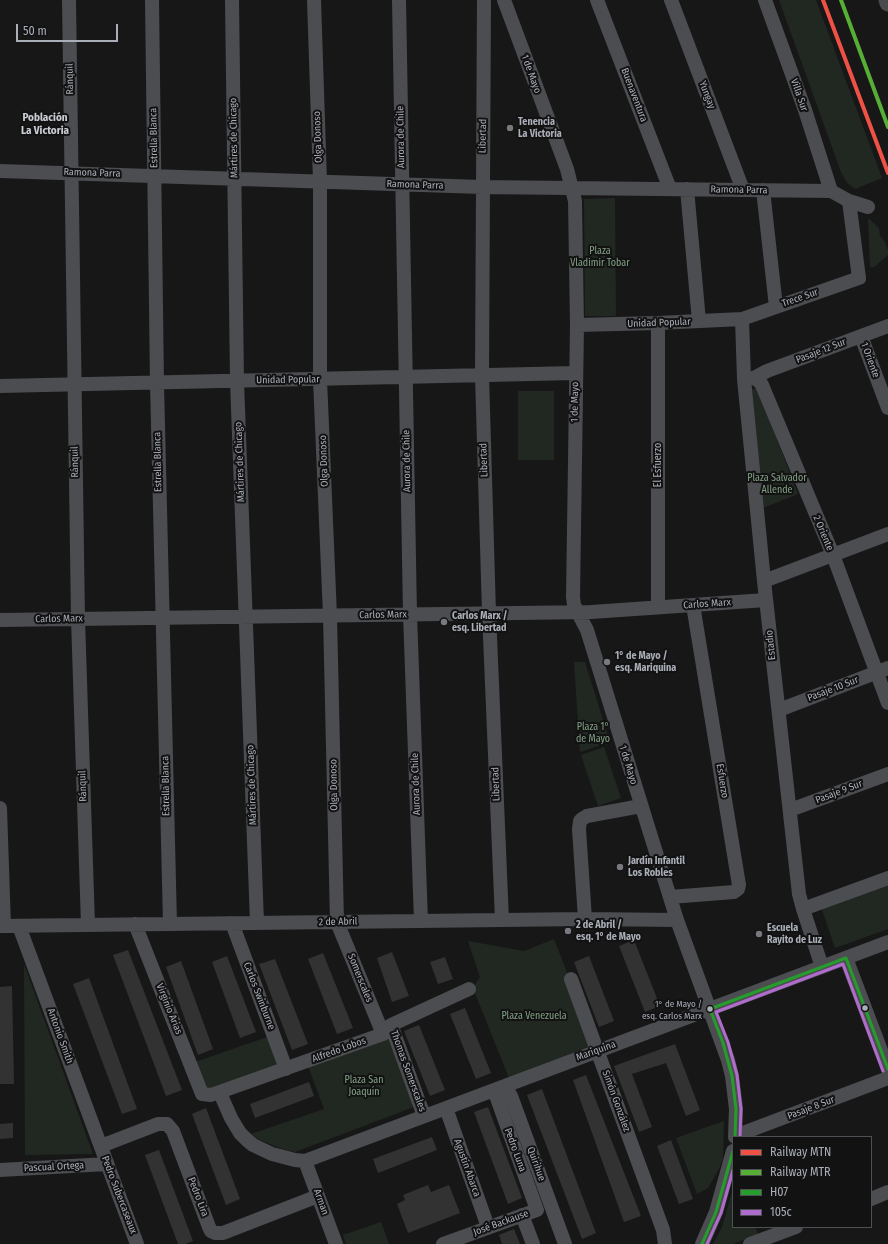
<!DOCTYPE html>
<meta charset="utf-8">
<style>
body{margin:0}
#map{position:relative;width:888px;height:1244px;overflow:hidden;background:#171718;font-family:"Fira Sans Condensed",sans-serif}
canvas{display:block}
.legend{position:absolute;left:732px;top:1136px;width:140px;height:92px;box-sizing:border-box;background:#121213;border:1px solid #4f5055;margin:0;padding:5px 7px;list-style:none;font-size:12px;color:#aaaeb7}
.legend li{display:flex;align-items:center;gap:8px;height:20px}
.legend b{width:20px;border:1px solid #4f5055}
.scale{position:absolute;left:16px;top:24px;width:102px;height:18px;box-sizing:border-box;border:2px solid #aaaeb7;border-top:0;padding-left:5px;font-size:12px;line-height:14px;white-space:nowrap;color:#aaaeb7;-webkit-text-stroke:3px #121213;paint-order:stroke}
</style>
<div id="map">
<canvas width="888" height="1244"></canvas>
<ul class="legend">
<li><b style="height:5px;background:#ef5144"></b>Railway MTN</li>
<li><b style="height:5px;background:#56ae35"></b>Railway MTR</li>
<li><b style="height:5px;background:#269c2c"></b>H07</li>
<li><b style="height:5px;background:#b06ccc"></b>105c</li>
</ul>
<div class="scale">50 m</div>
</div>
<script>
const ctx = document.querySelector('canvas').getContext('2d');
ctx.lineJoin = 'round';
function fill(path, color) { ctx.fillStyle = color; ctx.fill(path, 'evenodd'); }
const shape = rows => new Path2D(rows.map(r => 'M' + r).join(''));
function stroke(path, color, width, dash) { ctx.strokeStyle = color; ctx.lineWidth = width; ctx.lineCap = dash ? 'butt' : 'round'; ctx.setLineDash(dash || []); ctx.stroke(path); }
function write(font, color, halo, rows, align = 'center') {
  ctx.font = font + ' "Fira Sans Condensed",sans-serif'; ctx.lineWidth = 4; ctx.setLineDash([]); ctx.textBaseline = 'middle'; ctx.strokeStyle = halo; ctx.fillStyle = color; for (const [text, x, y, turn = 0] of rows) {
    ctx.save(); ctx.translate(x, y); ctx.rotate((+turn || 0) * Math.PI / 180); ctx.textAlign = isNaN(turn) ? turn : align; if (halo) ctx.strokeText(text, 0, 0); ctx.fillText(text, 0, 0); ctx.restore();
  }
}
fill(shape([
 [779,0,816,0,882,178,855,189,847,183,841,172],
 [615,198,616,316,585,316,584,199],
 [868,218,879,228,880,236,885,242,888,250,888,255,874,267,870,267],
 [757,388,798,494,763,508,752,389],
 [518,391,554,391,554,460,518,460],
 [574,662,585,662,610,742,580,752],
 [604,747,621,798,598,806,581,755],
 [888,883,888,929,835,948,821,907],
 [554,939,595,1044,509,1078,473,988,480,977,468,941,524,951],
 [24,964,93,1154,25,1155],
 [270,1036,281,1068,208,1096,195,1062],
 [388,1036,414,1107,295,1152,282,1149,260,1140,251,1134,324,1109,308,1066],
 [724,1121,723,1159,720,1167,708,1188,697,1194,676,1138],
 [733,1188,733,1227,755,1227,758,1234,733,1244,713,1244,722,1227],
 [381,1222,389,1244,346,1244,343,1235]
]), '#212822');
fill(shape([
 [634,940,660,1006,645,1012,619,946],
 [128,950,182,1090,166,1096,113,955],
 [392,952,409,996,392,1002,377,958],
 [323,953,353,1028,337,1034,308,959],
 [227,956,256,1032,240,1038,212,962],
 [589,956,614,1021,599,1027,574,962],
 [445,957,453,979,438,984,430,962],
 [275,959,308,1044,292,1050,259,964],
 [181,961,213,1049,198,1055,166,967],
 [89,978,137,1109,122,1114,73,984],
 [12,986,14,1084,0,1084,0,987],
 [465,1008,491,1073,476,1079,450,1014],
 [419,1025,445,1090,430,1096,404,1031],
 [675,1044,700,1110,686,1116,666,1063,632,1074,652,1127,639,1132,614,1066],
 [586,1075,641,1216,624,1222,573,1080],
 [309,1082,314,1096,255,1118,250,1104],
 [542,1089,596,1233,582,1239,527,1095],
 [488,1107,522,1198,508,1204,474,1112],
 [206,1108,240,1199,226,1205,192,1114],
 [13,1123,13,1138,0,1139,0,1124],
 [432,1137,437,1150,378,1173,373,1159],
 [671,1140,693,1199,679,1204,657,1146],
 [159,1150,193,1241,185,1244,178,1244,145,1155],
 [428,1185,431,1192,449,1185,460,1213,408,1233,397,1204,405,1200,403,1195],
 [514,1229,520,1244,502,1244,499,1235]
]), '#323233');
stroke(shape([
 [69,0,78,619,88,925],
 [152,0,157,383,170,924],
 [232,0,237,381,257,923],
 [314,0,320,181,320,379,330,616,337,922,383,1034],
 [399,0,410,614,421,921],
 [484,0,482,375,489,613,502,920],
 [504,0,567,169,575,201,577,325,573,597,574,605,587,630,677,920,728,1060,732,1076,736,1109,735,1137],
 [597,0,670,189],
 [671,0,743,190],
 [765,0,805,110,831,191],
 [0,171,482,187,831,191,849,201,868,207],
 [687,189,699,321],
 [763,190,776,307],
 [742,319,744,379,764,581,799,894,803,909,822,967],
 [577,325,658,323,742,319,859,278,849,201],
 [861,336,888,408],
 [754,378,767,371,888,326],
 [744,379,754,378,760,382,762,385,833,555,888,703],
 [0,386,576,373],
 [764,581,888,534],
 [658,607,658,323],
 [0,620,591,612,766,600],
 [779,710,888,668],
 [0,808,4,926],
 [790,810,888,774],
 [670,897,734,892,738,889,739,885,693,605],
 [803,909,888,878],
 [585,919,579,829,580,821,582,819,587,816,641,806],
 [232,923,286,1069],
 [135,924,202,1094,211,1095,383,1034,391,1025,469,989],
 [0,926,585,919,677,920],
 [19,926,137,1244],
 [846,958,888,1069],
 [571,979,663,1230,665,1244],
 [391,1025,424,1116],
 [505,1086,511,1096,565,1244],
 [220,1093,231,1118,240,1133,247,1140,253,1145,272,1154,295,1160,305,1161,888,942],
 [446,1108,488,1227],
 [735,1136,888,1078],
 [101,1146,158,1124,167,1124,173,1131,209,1227,211,1231,215,1233,223,1233,318,1196],
 [305,1161,336,1244],
 [0,1170,107,1164],
 [871,1199,888,1192],
 [522,1215,533,1244],
 [443,1244,537,1210,494,1090],
 [702,1244,716,1212,733,1151],
 [750,1244,796,1227]
]), '#4c4d50', 14);
stroke(shape([
 [887,0,888,3]
]), '#494a4c', 17);
stroke(shape([
 [846,958,888,1069],
 [710,1009,846,958],
 [710,1009,723,1043,732,1076,736,1109,735,1137],
 [702,1244,716,1212,733,1151]
]), '#269c2c', 3);
stroke(shape([
 [740,1137,741,1109,737,1075,728,1042,716,1012,843,964,883,1071],
 [707,1244,721,1213,733,1170]
]), '#b06ccc', 3);
stroke(shape([
 [823,0,888,173]
]), '#ef5144', 4);
stroke(shape([
 [841,0,888,127]
]), '#56ae35', 4);
for (const [x, y, r, color] of [
 [510,128,4,"#77797f"],
 [444,622,4,"#77797f"],
 [607,662,4,"#77797f"],
 [620,867,4,"#77797f"],
 [568,931,4,"#77797f"],
 [759,934,4,"#77797f"],
 [865,1008,3.5,"#aaaeb7"],
 [710,1009,3.5,"#aaaeb7"]
]) { const dot = new Path2D(); dot.arc(x, y, r, 0, 2 * Math.PI); ctx.fillStyle = color; ctx.fill(dot); stroke(dot, '#121213', 1.5); }
write('9px', '#aaaeb7', '#121213', [
 ["1° de Mayo /",702,1004],
 ["esq. Carlos Marx",702,1016]
], 'right');
write('10px', '#aaaeb7', '#121213', [
 ["1 de Mayo",531,74,70],
 ["Ránquil",70,79,-91],
 ["Buenaventura",634,95,69],
 ["Yungay",707,95,69],
 ["Villa Sur",799,95,71],
 ["Libertad",483,136,-89],
 ["Olga Donoso",318,137,-92],
 ["Aurora de Chile",401,137,-91],
 ["Estrella Blanca",154,138,-91],
 ["Mártires de Chicago",234,138,-91],
 ["Ramona Parra",92,173,2],
 ["Ramona Parra",415,185,2],
 ["Ramona Parra",739,190,1],
 ["Trece Sur",800,298,-19],
 ["Unidad Popular",659,323,-2],
 ["Pasaje 12 Sur",821,351,-21],
 ["1 Oriente",870,360,70],
 ["Unidad Popular",288,380,-1],
 ["1 de Mayo",575,402,-89],
 ["Libertad",484,460,-92],
 ["Olga Donoso",324,461,-92],
 ["Aurora de Chile",407,461,-91],
 ["Ránquil",75,462,-91],
 ["Estrella Blanca",158,462,-91],
 ["Mártires de Chicago",240,462,-92],
 ["El Esfuerzo",658,465,-90],
 ["2 Oriente",823,533,67],
 ["Carlos Marx",707,604,-4],
 ["Carlos Marx",383,615,-1],
 ["Carlos Marx",59,619,-1],
 ["Estadio",771,645,-96],
 ["Pasaje 10 Sur",833,689,-21],
 ["1 de Mayo",628,765,73],
 ["Esfuerzo",722,781,81],
 ["Aurora de Chile",416,784,-92],
 ["Libertad",496,784,-92],
 ["Mártires de Chicago",252,785,-92],
 ["Olga Donoso",334,785,-91],
 ["Ránquil",83,786,-92],
 ["Estrella Blanca",166,786,-91],
 ["Pasaje 9 Sur",839,792,-21],
 ["2 de Abril",338,922,-1],
 ["Somerscales",360,978,68],
 ["Carlos Swinburne",259,996,69],
 ["Virginio Arias",169,1009,68],
 ["Antonio Smith",60,1036,70],
 ["Alfredo Lobos",339,1050,-20],
 ["Mariquina",596,1051,-20],
 ["Thomas Somerscales",408,1071,70],
 ["Simón González",616,1101,70],
 ["Pasaje 8 Sur",811,1108,-21],
 ["Pedro Luna",515,1150,70],
 ["Quirihue",536,1164,70],
 ["Pascual Ortega",54,1167,-3],
 ["Agustín Abarca",467,1168,70],
 ["Pedro Subercaseaux",119,1195,69],
 ["Pedro Lira",198,1197,69],
 ["Arman",321,1202,70],
 ["José Backause",501,1223,-20]
]);
write('bold 10px', '#aaaeb7', '#121213', [
 ["Tenencia",518,122],
 ["La Victoria",518,134],
 ["Carlos Marx /",452,616],
 ["esq. Libertad",452,628],
 ["1° de Mayo /",615,656],
 ["esq. Mariquina",615,668],
 ["Jardín Infantil",628,861],
 ["Los Robles",628,873],
 ["2 de Abril /",576,925],
 ["esq. 1° de Mayo",576,937],
 ["Escuela",767,928],
 ["Rayito de Luz",767,940]
], 'left');
write('10px', '#83a185', '#121213', [
 ["Plaza",600,251],
 ["Vladimir Tobar",600,263],
 ["Plaza Salvador",777,478],
 ["Allende",777,490],
 ["Plaza 1°",593,727],
 ["de Mayo",593,739],
 ["Plaza Venezuela",534,1016],
 ["Plaza San",364,1080],
 ["Joaquín",364,1092]
]);
write('bold 11px', '#cbcdd4', '#121213', [
 ["Población",45,118],
 ["La Victoria",45,131]
]);
</script>
